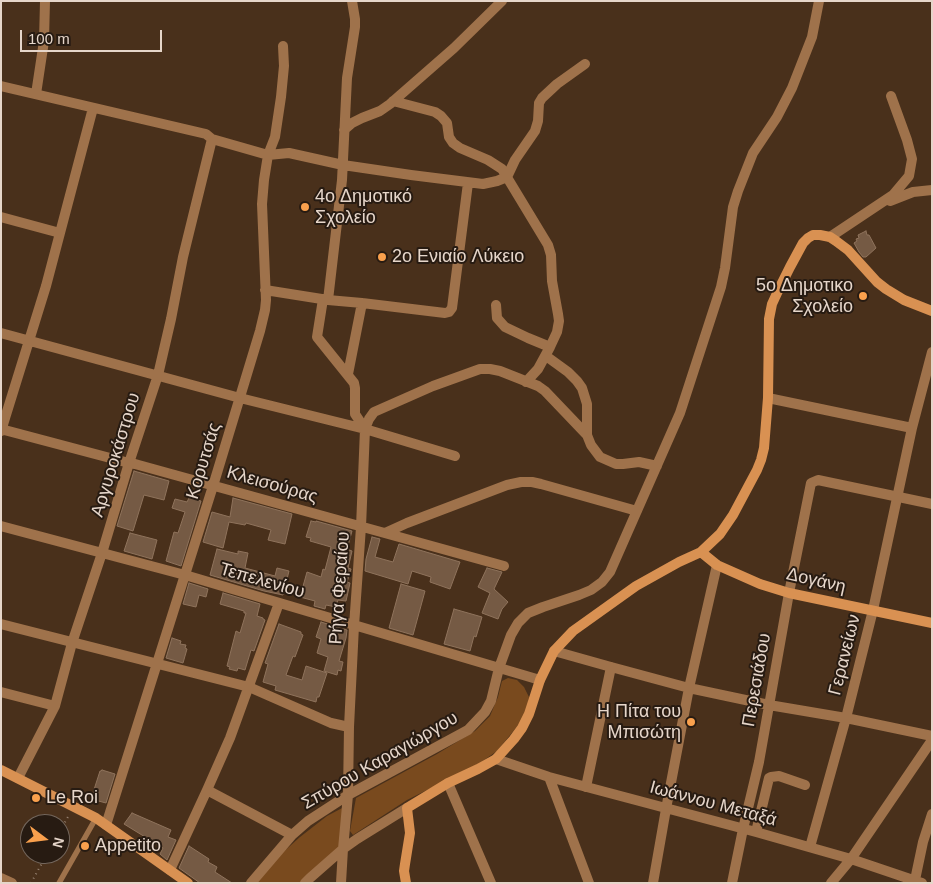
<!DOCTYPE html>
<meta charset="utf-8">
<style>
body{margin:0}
#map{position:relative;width:933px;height:884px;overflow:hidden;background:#49301b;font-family:Helvetica,sans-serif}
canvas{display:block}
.frame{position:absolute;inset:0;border:2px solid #e6d6ca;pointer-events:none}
.north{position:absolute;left:20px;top:814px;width:50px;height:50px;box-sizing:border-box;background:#271b12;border:1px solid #73665c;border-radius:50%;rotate:105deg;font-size:14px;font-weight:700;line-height:20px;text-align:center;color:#e6d6ca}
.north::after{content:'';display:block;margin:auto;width:18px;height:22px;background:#f9a04d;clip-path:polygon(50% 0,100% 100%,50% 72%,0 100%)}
.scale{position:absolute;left:20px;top:30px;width:142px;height:22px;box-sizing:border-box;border:2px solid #e6d6ca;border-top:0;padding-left:6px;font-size:15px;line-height:18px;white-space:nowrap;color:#e6d6ca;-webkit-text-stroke:4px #271b12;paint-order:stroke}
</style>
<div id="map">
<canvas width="933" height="884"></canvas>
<div class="frame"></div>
<div class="north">N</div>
<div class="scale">100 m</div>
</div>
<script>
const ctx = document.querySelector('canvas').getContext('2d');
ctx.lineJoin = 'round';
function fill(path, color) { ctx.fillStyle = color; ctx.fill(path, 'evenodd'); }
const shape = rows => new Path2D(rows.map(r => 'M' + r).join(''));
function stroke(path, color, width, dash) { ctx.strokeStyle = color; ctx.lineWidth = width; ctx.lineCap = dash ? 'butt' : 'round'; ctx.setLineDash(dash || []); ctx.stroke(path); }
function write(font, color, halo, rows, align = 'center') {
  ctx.font = font + ' Helvetica,sans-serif'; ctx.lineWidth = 4; ctx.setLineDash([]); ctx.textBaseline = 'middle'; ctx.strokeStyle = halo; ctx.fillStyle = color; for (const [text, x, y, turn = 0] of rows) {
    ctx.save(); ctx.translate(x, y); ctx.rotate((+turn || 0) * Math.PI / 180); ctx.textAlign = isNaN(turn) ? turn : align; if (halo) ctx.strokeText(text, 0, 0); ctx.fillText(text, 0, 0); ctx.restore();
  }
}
fill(shape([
 [508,678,517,680,524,687,529,697,527,713,515,729,497,751,477,765,407,800,353,835,350,831,356,798,437,754,475,731,490,716,498,697,502,681],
 [346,806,341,851,303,883,256,883,271,863,300,837,327,816]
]), '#794a1e');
const building = shape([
 [866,231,867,235,869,235,876,248,866,257,863,257,859,252,854,243,857,241,856,239,859,238,858,235,866,231],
 [134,471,169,481,164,500,144,495,133,531,117,526,134,471],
 [189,498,201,501,181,566,166,561,174,532,178,533,185,512,172,508,175,499,187,502,189,498],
 [233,498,292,514,285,544,268,540,271,530,246,523,245,525,229,522,223,548,203,542,212,512,230,517,233,498],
 [311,521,316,522,316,521,352,531,347,549,352,551,348,568,351,569,347,582,350,583,346,601,338,600,336,607,326,605,325,609,314,606,315,601,300,597,307,572,321,577,323,569,325,570,331,547,310,541,311,538,306,537,311,521],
 [130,533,157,540,152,559,124,551,130,533],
 [372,537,380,539,375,557,393,562,399,544,460,562,450,589,430,582,431,577,412,571,408,584,365,571,366,559,372,537],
 [217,549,238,554,238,551,248,553,245,568,275,576,277,568,289,571,283,595,264,591,210,575,217,549],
 [487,568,502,572,494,589,508,602,502,609,498,619,482,613,490,593,478,587,487,568],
 [189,583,208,589,206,597,199,595,196,607,183,604,189,583],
 [401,584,425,591,413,635,389,628,401,584],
 [223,593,260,604,257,616,263,618,263,619,265,620,254,651,251,650,245,670,238,668,237,671,229,669,230,667,227,666,236,631,240,633,246,613,244,613,244,611,220,604,223,593],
 [454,609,482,617,476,637,474,636,470,651,444,644,454,609],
 [321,622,347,630,346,638,339,661,343,662,341,671,338,670,337,675,324,671,328,657,317,653,321,639,316,637,321,622],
 [279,624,301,632,301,634,303,635,295,657,293,656,286,675,302,680,306,666,327,673,319,697,317,697,316,702,275,690,276,686,263,682,268,664,265,663,279,624],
 [172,638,181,641,180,644,186,645,185,648,187,649,183,663,166,658,172,638],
 [102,770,115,774,106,803,91,799,100,771,101,771,102,770],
 [132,813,171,830,168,837,176,840,167,860,160,854,163,848,124,824,132,813],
 [189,846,209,859,208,862,217,867,215,872,232,883,200,883,179,868,189,846]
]);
fill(building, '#755a44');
stroke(building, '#8f735c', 1);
stroke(shape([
 [60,831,69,815],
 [31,883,47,854]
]), '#978272', 2, [1, 4]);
stroke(shape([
 [59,883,96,818]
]), '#9f724b', 5.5);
stroke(shape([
 [283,46,284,66,281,97,275,137,268,155,289,153,343,165,411,175,483,184,497,181,507,177,515,160,535,131,538,121,539,103,542,98,557,84,585,64],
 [1,86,206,134,212,139,183,257,171,319,158,375,129,463,102,553,72,643,55,706,18,778],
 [36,94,44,41,45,1],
 [393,101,435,112,441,116,447,123,449,137,453,143,460,148,488,160,502,169,548,245,551,255,552,281,558,314,559,321,557,332,550,347,538,369,526,382],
 [344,130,352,123,362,118,380,111,390,104,454,48,502,1],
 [890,201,913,192,932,190],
 [1,217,60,233],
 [830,237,893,195,909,176,912,159,907,140,891,96],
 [265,290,328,300,362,303,445,313,449,312,452,308,468,183],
 [323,299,317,337,354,383,355,388,355,414,365,429,361,527,354,626,349,727,348,795,343,849,341,883],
 [328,300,342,180,347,78,355,27,355,19,352,1],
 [496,305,497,318,505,327,528,338,550,347],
 [1,333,240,398,365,429],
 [546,356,568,372,577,381,582,388,587,404,587,435,591,445,600,457,616,464,623,464,639,462,657,466],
 [348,374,362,303],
 [768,398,912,428],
 [1,429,129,463,135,464,504,566],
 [1,431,46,286,93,108],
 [455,456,365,429,369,419,374,412,433,386,480,369,490,369,500,371,538,386,545,391,587,435],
 [1,526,185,575,540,680],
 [385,533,407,523,507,485,521,482,532,482,541,484,637,511],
 [1,624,249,687,331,723,349,727],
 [554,651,611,667,689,688,769,705,846,718,932,736],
 [1,692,55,706],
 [496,759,549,777,756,832,851,859,922,883],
 [549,777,589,883],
 [448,783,491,883],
 [586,787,611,667],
 [207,790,292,835],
 [106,825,213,486,260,331,265,310,266,300,262,204,264,180,268,155,212,139],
 [756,832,769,778,771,777,779,776,805,785],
 [810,847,846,718,873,610,912,428,932,352],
 [170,870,207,790,230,738,279,603],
 [1,878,12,883],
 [915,880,923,842,932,814],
 [251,883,292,835,308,821,348,795,468,730,485,712,491,701,499,668,511,635,518,623,528,613,543,607,579,595,591,590,602,582,610,572,680,413,721,287,725,268,733,207,738,191,753,153,777,117,792,88,812,37,819,1],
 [305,883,310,878,343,849,357,839,407,808],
 [653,883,666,809,689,688,717,565],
 [732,883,743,829,759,762,789,593,811,483,818,480,932,504],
 [831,883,851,859,932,740]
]), '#9f724b', 10);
stroke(shape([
 [701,552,717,565,760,584,789,593,932,623],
 [1,770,96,818,188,883],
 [406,883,404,871,405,864,410,833,407,808,448,783,478,769,496,759,514,739,522,728,529,714,540,680,554,651,573,631,636,586,679,562,701,552,720,534,733,515,757,470,761,460,764,448,768,398,769,319,772,304,778,291,790,267,803,243,808,238,813,235,820,235,830,237,836,241,848,250,877,282,886,289,904,300,932,311]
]), '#d99152', 10);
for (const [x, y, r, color] of [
 [305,207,5,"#f9a04d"],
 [382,257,5,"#f9a04d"],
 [863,296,5,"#f9a04d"],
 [691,722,5,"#f9a04d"],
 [36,798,5,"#f9a04d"],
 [85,846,5,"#f9a04d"]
]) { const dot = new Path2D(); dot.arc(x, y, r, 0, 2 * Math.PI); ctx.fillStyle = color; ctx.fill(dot); stroke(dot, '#271b12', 2); }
write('18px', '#e6d6ca', '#271b12', [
 ["4ο Δημοτικό",315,197],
 ["Σχολείο",315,218],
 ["2ο Ενιαίο Λύκειο",392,257],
 ["5o Δημοτικο",853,286,"right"],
 ["Σχολείο",853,307,"right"],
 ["Η Πίτα του",681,712,"right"],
 ["Μπισώτη",681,733,"right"],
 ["Le Roi",46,798],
 ["Appetito",95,846]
], 'left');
write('18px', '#e6d6ca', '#271b12', [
 ["Αργυροκάστρου",116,455,-73],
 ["Κορυτσάς",204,461,-73],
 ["Κλεισούρας",272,485,16],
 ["Τεπελενίου",262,581,16],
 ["Δογάνη",816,581,13],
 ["Ρήγα Φεραίου",340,588,-86],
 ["Γερανείων",845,655,-76],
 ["Περεσιάδου",757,680,-80],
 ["Σπύρου Καραγιώργου",380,761,-30],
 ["Ιωάννου Μεταξά",713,804,15]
]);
</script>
